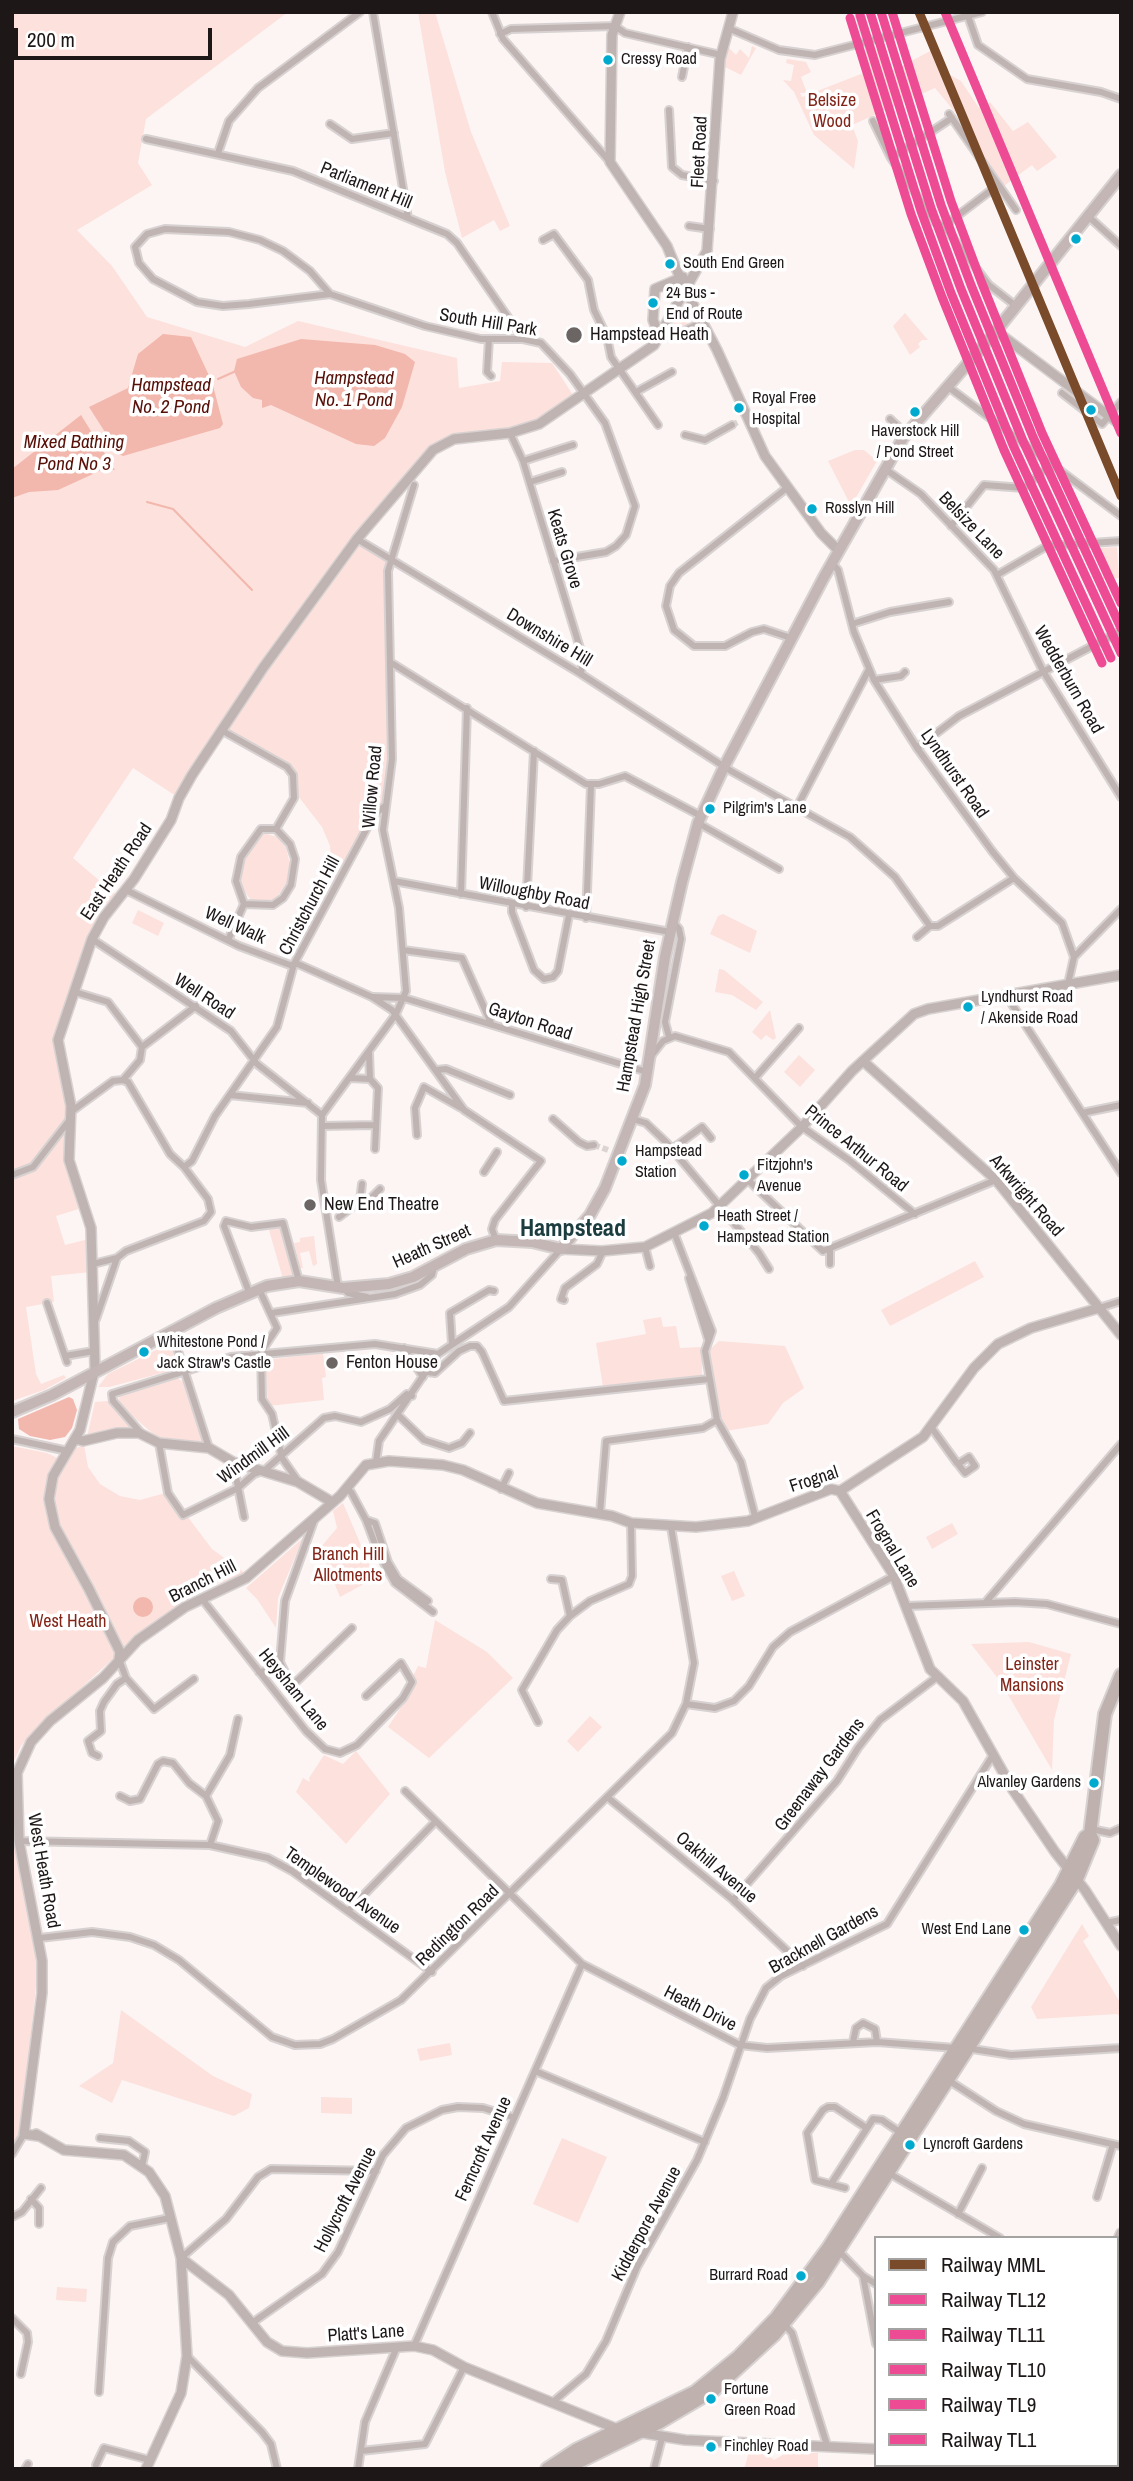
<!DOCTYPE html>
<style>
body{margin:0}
#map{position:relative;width:1133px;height:2481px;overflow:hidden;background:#fcf5f4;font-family:"Archivo Narrow",sans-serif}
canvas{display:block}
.frame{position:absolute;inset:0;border:14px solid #1d1817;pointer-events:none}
.legend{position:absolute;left:874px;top:2236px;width:245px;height:231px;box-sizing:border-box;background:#fff;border:2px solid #a5a3a2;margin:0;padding:9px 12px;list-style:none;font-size:21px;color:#1d1817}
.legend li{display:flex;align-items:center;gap:14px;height:35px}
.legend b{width:35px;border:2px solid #a5a3a2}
.scale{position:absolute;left:14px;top:28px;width:198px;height:32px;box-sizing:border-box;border:4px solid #1d1817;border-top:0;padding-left:9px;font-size:21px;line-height:24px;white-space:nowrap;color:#1d1817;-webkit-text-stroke:5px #fff;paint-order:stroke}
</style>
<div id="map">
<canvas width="1133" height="2481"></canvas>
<div class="frame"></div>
<ul class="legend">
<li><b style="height:9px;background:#7a4b2a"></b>Railway MML</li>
<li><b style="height:9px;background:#ee4b95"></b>Railway TL12</li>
<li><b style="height:9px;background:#ee4b95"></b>Railway TL11</li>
<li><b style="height:9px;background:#ee4b95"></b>Railway TL10</li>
<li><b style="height:9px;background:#ee4b95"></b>Railway TL9</li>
<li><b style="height:9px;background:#ee4b95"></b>Railway TL1</li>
</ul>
<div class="scale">200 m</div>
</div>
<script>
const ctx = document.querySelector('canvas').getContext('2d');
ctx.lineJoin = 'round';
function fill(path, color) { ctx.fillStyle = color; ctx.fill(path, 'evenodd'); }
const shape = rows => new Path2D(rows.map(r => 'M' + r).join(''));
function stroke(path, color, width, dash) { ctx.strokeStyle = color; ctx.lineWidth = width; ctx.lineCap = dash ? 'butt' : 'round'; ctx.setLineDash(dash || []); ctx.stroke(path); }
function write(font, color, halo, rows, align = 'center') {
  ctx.font = font + ' "Archivo Narrow",sans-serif'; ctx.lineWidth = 7; ctx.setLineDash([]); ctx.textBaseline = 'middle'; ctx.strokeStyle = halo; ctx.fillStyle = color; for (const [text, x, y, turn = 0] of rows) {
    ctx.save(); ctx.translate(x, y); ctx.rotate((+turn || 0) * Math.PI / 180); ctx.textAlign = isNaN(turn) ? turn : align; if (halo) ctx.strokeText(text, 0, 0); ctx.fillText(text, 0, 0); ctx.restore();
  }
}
fill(shape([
 [12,12,288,12,146,119,138,163,152,185,77,230,112,266,147,317,245,347,298,321,457,358,459,388,500,381,502,362,552,363,573,395,537,420,512,428,456,435,435,444,411,467,356,535,390,559,392,742,386,805,334,891,330,846,322,827,295,792,295,782,287,767,221,730,179,798,133,768,73,858,115,894,101,909,88,938,53,1041,68,1111,65,1161,85,1207,56,1216,65,1245,89,1239,91,1272,51,1276,54,1302,26,1307,36,1374,41,1384,64,1375,66,1378,44,1390,12,1401],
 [418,12,435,12,471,132,510,226,500,231,494,220,462,238,445,172],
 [752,46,756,48,741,75,723,66,728,47,736,55,740,49,749,58],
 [938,47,950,75,961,81,979,108,990,102,1013,131,1028,122,1057,157,1037,171,1032,165,1004,186,961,126,964,123,935,88,852,125,858,141,854,169,814,135,794,92,783,80,791,81,794,65,786,63,787,59,806,62,811,72,801,77,807,93,800,93,802,97,866,72,861,52,879,49,888,73],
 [685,297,698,319,672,331,668,327],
 [905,313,928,340,922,340,918,344,920,347,910,355,893,326],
 [855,450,864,450,877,461,851,506,828,461],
 [1117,547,1119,578,1103,579,1101,548],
 [263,833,278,837,286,848,291,868,289,881,274,901,253,903,242,888,240,876,248,850],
 [138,910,164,923,158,936,132,923],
 [723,914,757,931,750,953,710,934,718,916],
 [719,969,724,970,763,1002,756,1010,732,995,715,992],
 [770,1010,776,1038,773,1040,766,1035,761,1040,752,1032],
 [799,1055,815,1070,800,1087,784,1072],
 [281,1227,296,1275,283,1279,269,1230],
 [314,1236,317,1264,313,1266,309,1251,300,1253,303,1268,300,1268,294,1243,300,1242,300,1238],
 [975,1261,984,1277,890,1326,881,1310],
 [661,1317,663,1327,676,1326,680,1348,702,1347,702,1376,603,1387,596,1343,646,1334,643,1320],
 [719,1341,785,1346,804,1388,783,1403,768,1424,726,1431,717,1406,707,1352],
 [172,1342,181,1368,109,1387,98,1387,108,1374],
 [323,1353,326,1377,322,1378,324,1400,268,1406,265,1360],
 [177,1378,187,1384,205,1441,180,1442,158,1438,117,1403,120,1395],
 [108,1401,134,1428,87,1437,95,1402],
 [84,1445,88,1467,100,1484,120,1496,140,1500,169,1492,212,1549,245,1573,204,1589,144,1630,30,1735,21,1746,12,1765,12,1446,47,1453,65,1462,76,1448],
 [343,1503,375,1578,340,1597,320,1548,337,1528,333,1511],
 [952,1523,958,1534,932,1549,926,1537],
 [303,1538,278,1598,276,1628,257,1599,246,1588],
 [734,1571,745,1596,732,1601,721,1576],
 [435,1620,487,1652,513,1678,429,1758,388,1727,413,1689,412,1678,418,1666,426,1668],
 [1029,1642,1071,1654,1054,1720,1052,1770,1000,1681,971,1644],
 [590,1716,602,1727,578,1752,567,1741],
 [356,1751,390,1794,346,1844,296,1792,303,1778,310,1782,309,1778,324,1755,343,1764],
 [12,1826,34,1934,37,1977,20,2139,12,2143],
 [1082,1924,1089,1936,1083,1941,1121,2004,1121,2017,1117,2014,1037,2019,1031,2007],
 [121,2010,213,2076,252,2094,249,2108,234,2116,122,2080,112,2103,79,2086,113,2063],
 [450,2043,452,2055,420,2061,417,2049],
 [321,2097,352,2098,352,2114,321,2113],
 [562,2138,607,2157,578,2223,533,2204],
 [57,2287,87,2289,86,2302,56,2300],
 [749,2452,766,2453,774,2460,786,2453,818,2453,818,2469,744,2469]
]), '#fde1dc');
fill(shape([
 [163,334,191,337,212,382,223,424,220,428,123,456,119,454,89,407,128,388,138,354],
 [301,339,375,345,405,354,415,362,402,407,385,438,374,446,356,444,271,405,262,408,262,400,253,398,241,387,234,371,237,359],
 [81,415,115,470,104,469,58,490,29,492,12,498,12,469],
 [69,1397,73,1399,77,1410,72,1428,65,1437,50,1440,30,1436,19,1429,18,1419],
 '133 1607a10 10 0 1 1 20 0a10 10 0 1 1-20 0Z'
]), '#f2b7ad');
stroke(shape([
 [218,379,236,371],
 [147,502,173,509,252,590]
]), '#f2b7ad', 2);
stroke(shape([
 [732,425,738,422],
 [594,1145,608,1150]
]), '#dbd4d3', 6, [6, 3]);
const street = shape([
 [373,12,408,218],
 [492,12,503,39,610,162],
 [859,12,871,51],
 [968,16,978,45,1027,79,1101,92,1121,99],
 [728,28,779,50,815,55,982,12],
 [500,34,511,29,615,26,625,33,721,55],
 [682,77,688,47],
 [669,110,672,167,682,175,714,181],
 [949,114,1016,210],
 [873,121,891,158,936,223,944,226,989,285,1016,306],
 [330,124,352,139,394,133],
 [146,139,293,171,447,234,457,243,523,339],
 [218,153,229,121,258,88,360,12],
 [891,158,952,118],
 [1089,217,1121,246],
 [689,226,710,229],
 [944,226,998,185],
 [543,240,554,234,588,280,594,310,607,337,611,357,658,425],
 [330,294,310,271,283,251,260,240,229,232,165,229,147,234,135,247,139,263,153,279,197,302,223,306,249,304,330,294,425,326,481,339,523,339,541,343,570,374,605,423,635,506,626,535,616,546,606,552,553,561],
 [489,339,487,372,491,376],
 [947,386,1121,516],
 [636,392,672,372],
 [1062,393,1102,424,1121,402],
 [890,419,906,434],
 [510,433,523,461,583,658,581,674],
 [685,435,705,440,732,425],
 [523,461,573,445],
 [885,469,921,494,994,570,1043,671,1121,797],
 [530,482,562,472],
 [788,487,679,573,670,586,666,606,674,630,694,646,725,646,752,632,764,629,791,638],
 [951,526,984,485,1024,488,1050,465],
 [357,539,581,674,731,771,850,837,895,877,930,926],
 [832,563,838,570,854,632,874,680,917,748,992,851,1014,878,1062,923,1074,957,1068,984],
 [997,575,1047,546,1121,541],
 [852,624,890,612,949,602],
 [390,662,586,784,599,784,625,776,701,816],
 [874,680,901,676,905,672],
 [221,730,287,767,293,775,294,798,276,829],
 [917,748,959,716,1121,631],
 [797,807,868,671],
 [698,823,779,869],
 [394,881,670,932],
 [126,890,239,946,290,965,298,964,372,997,392,1010,464,1110,541,1161,495,1220,492,1229,496,1240],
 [461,894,467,708],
 [512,905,512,912,534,970,544,979,553,977,558,971,569,915],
 [526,907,534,751],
 [586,918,591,785],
 [930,926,938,926,1014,878],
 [917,937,930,926],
 [229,938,244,904,236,881,241,857,261,829,276,829,290,844,295,859,291,885,283,898,273,905,244,904],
 [92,939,231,1031,257,1064,322,1115],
 [403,950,462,958,491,1023],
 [1074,957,1121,909],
 [75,992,108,1002,142,1047],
 [1006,995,1121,1173],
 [373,997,404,998,647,1072],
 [669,1037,665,1022,681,939,679,929,673,922],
 [142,1047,196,1006],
 [369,1053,370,1079],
 [648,1060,663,1041,675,1036,729,1052,802,1127,849,1160,915,1214],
 [437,1070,446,1069,510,1095],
 [350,1078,370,1079,378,1088,375,1149],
 [755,1078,799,1028],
 [230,1095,308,1103],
 [72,1111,113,1081,123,1080,140,1060,142,1047],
 [1082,1113,1121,1105],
 [322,1115,396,1014,406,991,399,908,383,830,392,759,388,571,414,485],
 [322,1115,321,1180,338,1287],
 [553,1119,579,1142,587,1146,594,1145],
 [633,1119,646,1123,666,1142,759,1253,769,1269],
 [323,1126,374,1125],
 [417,1135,415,1108,424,1087,461,1108],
 [672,1149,702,1127,711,1138],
 [184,1167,192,1161,215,1116,277,1027,294,964,374,815,386,805],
 [484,1172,497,1152],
 [12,1175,33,1167,71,1118],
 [748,1180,823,1251,996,1180],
 [360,1201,371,1198,380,1189],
 [339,1217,360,1201,362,1184],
 [675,1235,712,1331,705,1351,717,1420,741,1462,755,1516],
 [645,1247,650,1266],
 [830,1250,830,1264],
 [117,1258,126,1251,204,1221,211,1212,208,1199,184,1167,170,1154,128,1082,123,1080],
 [93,1264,117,1258,96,1319],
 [689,1278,708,1339],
 [343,1288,348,1293,367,1297],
 [259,1289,277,1328,261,1352,262,1399,272,1414,282,1458,298,1481],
 [249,1292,224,1226,226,1221,251,1227,283,1223,299,1281],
 [564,1300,561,1299,565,1288,597,1264,603,1251],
 [47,1303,67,1362],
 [1099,1308,1121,1301],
 [272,1313,395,1294,420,1285,432,1275,434,1267],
 [172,1332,209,1448],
 [452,1344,450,1313,489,1290,494,1291],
 [404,1348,423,1377],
 [65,1356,94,1351],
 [427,1372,435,1373,459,1351,470,1346,477,1346,482,1352,504,1401,709,1379],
 [398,1415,424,1440,449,1448,462,1443,470,1433],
 [931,1427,957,1463,958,1464,965,1473,975,1466,969,1457,958,1464],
 [141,1433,113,1401,112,1394,231,1357,375,1344,438,1354],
 [12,1439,68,1451],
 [159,1443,168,1493,183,1515,238,1488,254,1474,265,1470,324,1418,335,1416,361,1422,390,1409,407,1394,412,1396],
 [233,1462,244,1517],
 [376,1462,379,1441,438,1354,509,1307,561,1249],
 [346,1489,351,1492,366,1520,378,1552,395,1583,433,1612],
 [501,1489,509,1473],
 [600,1513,606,1441,703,1428,717,1420],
 [315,1518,285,1601,280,1662,290,1683,295,1683,352,1628],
 [366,1520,375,1523,388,1562,398,1579,428,1601],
 [551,1579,562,1580,570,1616],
 [202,1599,306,1731,325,1749,340,1753,357,1745,403,1698,412,1682,401,1663,366,1696],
 [985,1603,1121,1444],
 [907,1606,1015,1602,1047,1604,1121,1624],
 [119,1659,126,1678,154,1709,194,1679],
 [259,1672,281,1669],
 [686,1704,715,1708,734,1701,749,1686,773,1647,790,1632,894,1576],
 [538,1722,522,1690,557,1630,570,1616,590,1601,629,1584,632,1576,631,1523],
 [98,1756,92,1753,88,1741,101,1731,100,1711,104,1702,117,1684,126,1678],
 [405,1791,582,1964,740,2045,767,2048,877,2042,956,2048],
 [120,1796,130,1801,140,1799,158,1764,163,1761,173,1763,189,1783,206,1796,218,1821,210,1845],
 [206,1796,230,1755,238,1719],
 [607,1797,733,1900,803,1966],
 [1091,1829,1110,1833,1121,1828],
 [19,1841,210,1845,268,1858,292,1871,432,1972],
 [733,1900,837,1781,858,1748,880,1720,937,1677],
 [348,1911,435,1822],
 [1106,1923,1121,1920],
 [40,1938,92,1932,130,1937,154,1945,179,1960,272,2037,295,2045,320,2044,333,2039,401,2000,672,1733,686,1704,694,1663,671,1527],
 [853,2042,856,2028,863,2023,875,2029,877,2042],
 [966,2048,1011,2055,1121,2048],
 [535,2071,705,2142],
 [948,2080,996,2111,1024,2124,1121,2146],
 [100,2138,129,2141,145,2152,142,2166],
 [12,2154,24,2134],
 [887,2172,1000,2238],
 [831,2184,873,2119,882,2120,901,2133],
 [845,2188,815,2180,807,2133,823,2110,828,2107,835,2107,865,2127],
 [1097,2197,1113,2144],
 [31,2199,39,2208,39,2224],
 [958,2214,982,2168],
 [12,2217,22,2212,41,2188],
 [838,2250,863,2276,876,2284],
 [181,2258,226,2219,258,2177,271,2169,376,2171],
 [863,2276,876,2344],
 [12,2318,27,2333,28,2342,21,2374],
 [252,2323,322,2274,338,2252,383,2155,406,2128,442,2110,458,2107,483,2108,512,2117],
 [783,2323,792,2333,827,2445],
 [414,2346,582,1964],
 [187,2356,262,2432,271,2444,277,2469],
 [1117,2381,1121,2384],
 [99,2392,108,2258,113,2242,130,2226,170,2218],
 [554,2401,586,2374,606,2341,637,2267,697,2160,723,2098,750,2019,766,1988,781,1976,887,1924,993,1755],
 [1117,2406,1121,2401],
 [1117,2416,1121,2418],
 [361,2451,425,2444,464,2367],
 [96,2465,104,2448,150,2460],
 [1077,2465,1082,2469],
 [25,2469,28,2464],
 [358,2469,365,2422,397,2347],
 [654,2469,662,2438],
 [1034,2469,1034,2465]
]);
const secondary = shape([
 [620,12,612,35,610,162,667,246,683,285,717,350,765,456,821,533,838,550],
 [996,331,1121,425],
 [659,335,653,320,655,289,683,277],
 [659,335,673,337,704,323],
 [863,1061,996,1180,1121,1335],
 [561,1249,602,1251,645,1247,712,1213,802,1127,852,1071,914,1014,928,1009,1121,975],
 [75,1439,83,1441,117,1433,139,1433,159,1443,209,1448,233,1462,298,1482,332,1502],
 [840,1491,894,1576,930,1669,963,1701,1013,1790,1055,1852,1085,1890,1121,1946],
 [119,1659,120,1652,89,1589,55,1527,49,1499,53,1476,80,1430,95,1368,91,1228,69,1160,71,1106,58,1040,92,939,104,917,134,879,171,820,179,798,192,775,263,668,357,539,433,450,454,439,510,433,539,424,654,345,707,251,720,59,733,12],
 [36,2134,64,2150,124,2155,149,2172,165,2196,181,2258,187,2356,181,2393,146,2469],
 [38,2136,24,2134,42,1993,42,1961,19,1841,17,1773,31,1742,50,1721,103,1678,138,1640,185,1607,246,1578,340,1496,366,1465,389,1461,443,1465,463,1470,537,1503,612,1516,631,1523,696,1527,748,1521,831,1489,840,1491,923,1437,974,1368,998,1344,1031,1328,1099,1308],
 [1117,2242,1121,2233],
 [181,2258,229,2295,267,2342,282,2351,307,2353,414,2346,433,2350,464,2367,620,2430],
 [637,2432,685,2440,876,2449]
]);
const primary = shape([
 [12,1412,52,1395,216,1308,267,1286,299,1281,343,1288,389,1284,413,1277,466,1249,496,1240,532,1242,561,1249,590,1215,605,1188,645,1085,665,957,682,882,698,823,724,767,824,577,903,438,996,331,1121,175]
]);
const highway = shape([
 [547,2469,576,2450,695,2392,738,2357,776,2318,828,2248,1061,1885,1085,1837,1090,1834],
 [564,2469,660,2422,714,2390,775,2334,818,2282,1077,1879,1093,1840,1090,1834,1105,1714,1121,1675]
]);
stroke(street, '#d7d2d1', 10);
stroke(secondary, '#d7d2d1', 12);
stroke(primary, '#d7d2d1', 14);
stroke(highway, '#d7d2d1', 16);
stroke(street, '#c0b4b3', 6);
stroke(secondary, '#c0b4b2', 9);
stroke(primary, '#c3b6b4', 10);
stroke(highway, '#beb1ae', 12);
stroke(shape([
 [919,12,1121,496]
]), '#7a4b2a', 9);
stroke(shape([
 [870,12,931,208,961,289,1023,441,1121,653]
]), '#ee4b95', 9);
stroke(shape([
 [860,15,921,211,951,293,1013,445,1111,658]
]), '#ee4b95', 9);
stroke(shape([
 [881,12,941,205,971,285,1033,437,1121,628]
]), '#ee4b95', 9);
stroke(shape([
 [850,18,911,214,942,297,1004,450,1102,663]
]), '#ee4b95', 9);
stroke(shape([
 [892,12,951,201,981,281,1042,433,1121,603],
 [945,12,1121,433]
]), '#ee4b95', 9);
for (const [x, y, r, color] of [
 [608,60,6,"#00a9ce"],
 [1076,239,6,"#00a9ce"],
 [670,264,6,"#00a9ce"],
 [653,303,6,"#00a9ce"],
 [574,335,9,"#6b6564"],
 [739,408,6,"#00a9ce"],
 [1091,410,6,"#00a9ce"],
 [915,412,6,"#00a9ce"],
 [812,509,6,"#00a9ce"],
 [710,809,6,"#00a9ce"],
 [968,1007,6,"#00a9ce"],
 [622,1161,6,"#00a9ce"],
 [744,1175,6,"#00a9ce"],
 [310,1205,7,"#6b6564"],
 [704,1226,6,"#00a9ce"],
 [144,1352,6,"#00a9ce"],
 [332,1363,7,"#6b6564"],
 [1094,1783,6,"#00a9ce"],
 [1024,1930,6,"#00a9ce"],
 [910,2145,6,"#00a9ce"],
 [801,2276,6,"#00a9ce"],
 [711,2399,6,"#00a9ce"],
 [711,2447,6,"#00a9ce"]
]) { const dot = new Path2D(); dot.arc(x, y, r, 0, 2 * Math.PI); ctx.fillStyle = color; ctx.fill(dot); stroke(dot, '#fff', 2.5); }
write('16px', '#1d1817', '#fff', [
 ["Cressy Road",621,60],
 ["South End Green",683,264],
 ["24 Bus -",666,294],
 ["End of Route",666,315],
 ["Royal Free",752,399],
 ["Hospital",752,420],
 ["Haverstock Hill",915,432,"center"],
 ["/ Pond Street",915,453,"center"],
 ["Rosslyn Hill",825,509],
 ["Pilgrim's Lane",723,809],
 ["Lyndhurst Road",981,998],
 ["/ Akenside Road",981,1019],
 ["Hampstead",635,1152],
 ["Station",635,1173],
 ["Fitzjohn's",757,1166],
 ["Avenue",757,1187],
 ["Heath Street /",717,1217],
 ["Hampstead Station",717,1238],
 ["Whitestone Pond /",157,1343],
 ["Jack Straw's Castle",157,1364],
 ["Alvanley Gardens",1081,1783,"right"],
 ["West End Lane",1011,1930,"right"],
 ["Lyncroft Gardens",923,2145],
 ["Burrard Road",788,2276,"right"],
 ["Fortune",724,2390],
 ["Green Road",724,2411],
 ["Finchley Road",724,2447]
], 'left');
write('18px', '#83261a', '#fff', [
 ["Belsize",832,101],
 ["Wood",832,122],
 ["Branch Hill",348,1555],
 ["Allotments",348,1576],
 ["West Heath",68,1622],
 ["Leinster",1032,1665],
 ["Mansions",1032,1686]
]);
write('18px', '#1d1817', '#fff', [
 ["Fleet Road",700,152,-87],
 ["Parliament Hill",366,186,22],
 ["South Hill Park",488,323,9],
 ["Belsize Lane",971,526,46],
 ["Keats Grove",564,549,73],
 ["Downshire Hill",549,638,31],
 ["Wedderburn Road",1068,680,60],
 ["Lyndhurst Road",954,774,55],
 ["Willow Road",373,787,-85],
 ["East Heath Road",117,872,-56],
 ["Willoughby Road",534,894,11],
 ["Christchurch Hill",310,906,-62],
 ["Well Walk",235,926,25],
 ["Well Road",204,997,33],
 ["Hampstead High Street",637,1016,-80],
 ["Gayton Road",530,1022,18],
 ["Prince Arthur Road",856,1149,39],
 ["Arkwright Road",1026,1196,49],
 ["Heath Street",432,1247,-24],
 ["Windmill Hill",254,1456,-36],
 ["Frognal",814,1480,-18],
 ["Frognal Lane",892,1549,59],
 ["Branch Hill",203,1582,-27],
 ["Heysham Lane",293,1690,51],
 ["Greenaway Gardens",820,1775,-53],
 ["Oakhill Avenue",716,1868,40],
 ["West Heath Road",43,1871,80],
 ["Templewood Avenue",342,1891,35],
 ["Redington Road",458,1926,-44],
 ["Bracknell Gardens",824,1940,-29],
 ["Heath Drive",700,2009,27],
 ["Ferncroft Avenue",484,2149,-66],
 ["Hollycroft Avenue",346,2200,-63],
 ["Kidderpore Avenue",647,2224,-62],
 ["Platt's Lane",366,2334,-4]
]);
write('18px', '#1d1817', '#fff', [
 ["Hampstead Heath",590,335],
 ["New End Theatre",324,1205],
 ["Fenton House",346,1363]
], 'left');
write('italic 19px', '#571008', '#fff', [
 ["Hampstead",354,379],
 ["No. 1 Pond",354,401],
 ["Hampstead",171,386],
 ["No. 2 Pond",171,408],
 ["Mixed Bathing",74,443],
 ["Pond No 3",74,465]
]);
write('bold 24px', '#1b3d40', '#fff', [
 ["Hampstead",573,1230]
]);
</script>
